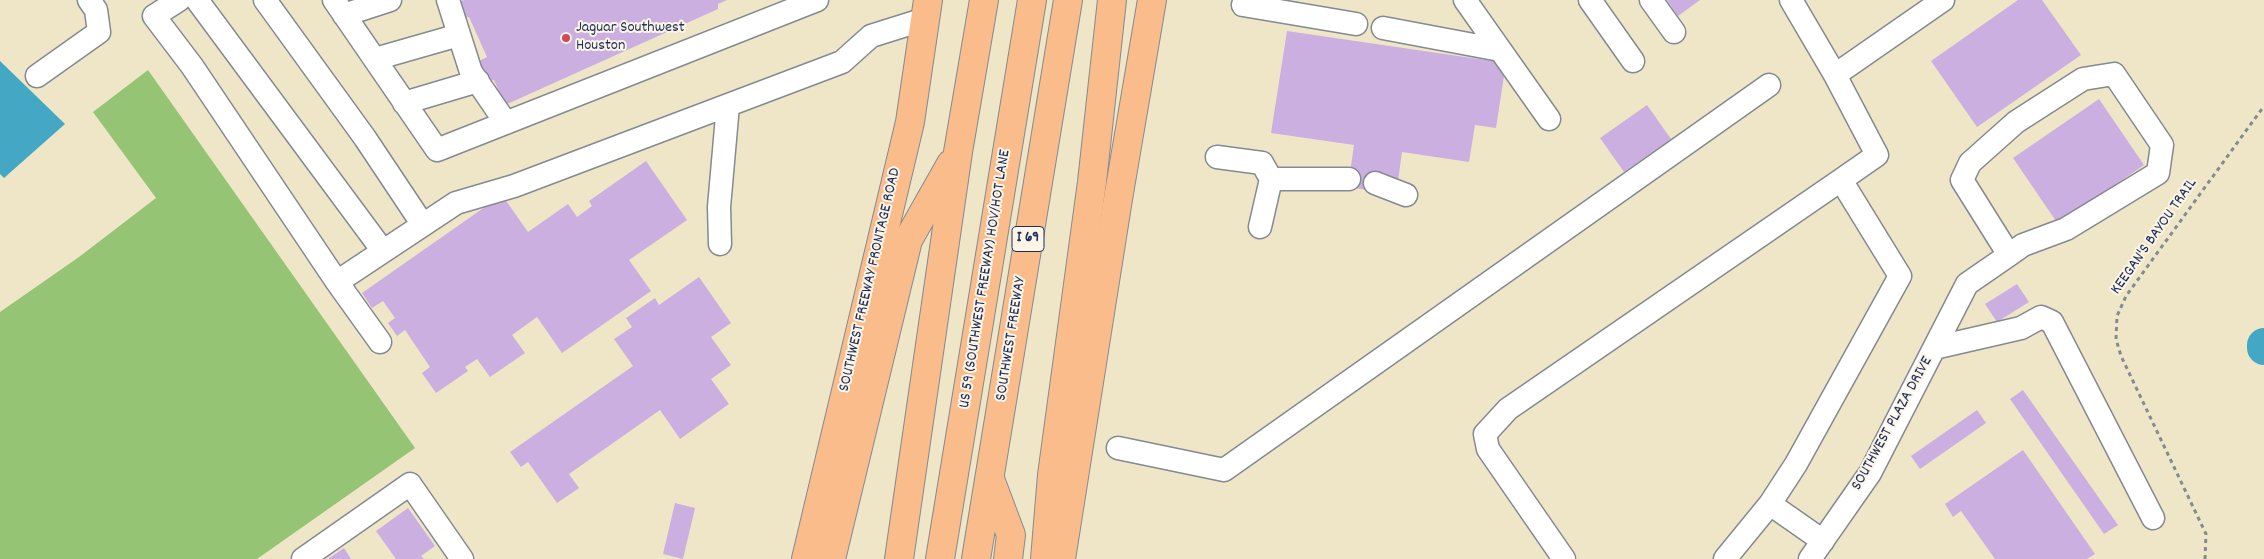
<!DOCTYPE html>
<style>
body{margin:0}
canvas{display:block;background:#eee6c7}
</style>
<canvas width="2264" height="559"></canvas>
<script>
const ctx = document.querySelector('canvas').getContext('2d');
ctx.lineJoin = 'round';
function fill(path, color) { ctx.fillStyle = color; ctx.fill(path, 'evenodd'); }
const shape = rows => new Path2D(rows.map(r => 'M' + r).join(''));
function stroke(path, color, width, dash) { ctx.strokeStyle = color; ctx.lineWidth = width; ctx.lineCap = dash ? 'butt' : 'round'; ctx.setLineDash(dash || []); ctx.stroke(path); }
function write(font, color, halo, rows, align = 'center') {
  ctx.font = font + ' Dekko,sans-serif'; ctx.lineWidth = 4; ctx.setLineDash([]); ctx.textBaseline = 'middle'; ctx.strokeStyle = halo; ctx.fillStyle = color; for (const [text, x, y, turn = 0] of rows) {
    ctx.save(); ctx.translate(x, y); ctx.rotate((+turn || 0) * Math.PI / 180); ctx.textAlign = isNaN(turn) ? turn : align; if (halo) ctx.strokeText(text, 0, 0); ctx.fillText(text, 0, 0); ctx.restore();
  }
}
fill(shape([
 [148,70,415,448,257,559,0,559,0,312,79,257,156,198,93,112]
]), '#95c474');
fill(shape([
 [0,61,65,124,4,178,0,174]
]), '#44a8c4');
stroke(shape([
 [2264,345,2264,348]
]), '#44a8c4', 34);
fill(shape([
 [464,0,727,0,718,4,718,9,505,105,494,80,486,81,477,62,487,57,469,17,461,18,455,4],
 [1667,0,1700,0,1678,16],
 [2018,0,2042,0,2081,55,1977,127,1931,61],
 [1287,31,1506,63,1496,128,1475,125,1469,162,1402,152,1398,181,1374,191,1348,187,1354,145,1271,133],
 [2099,99,2144,165,2058,224,2013,158],
 [1647,105,1671,139,1624,172,1600,138],
 [646,161,687,220,629,260,651,291,562,353,537,317,512,335,525,353,490,377,477,359,465,367,468,371,436,393,422,373,430,367,405,330,397,336,388,323,395,318,383,301,372,308,362,293,502,195,528,232,568,204,577,217,592,206,589,201],
 [699,277,731,323,711,337,731,365,711,379,729,404,680,439,660,410,569,474,579,488,557,503,528,462,521,467,510,452,633,366,614,339,632,327,626,318,655,298,659,305],
 [2017,284,2029,302,1997,322,1985,304],
 [2023,390,2118,525,2104,534,2010,399],
 [1977,410,1986,423,1920,469,1911,456],
 [2023,450,2095,554,2087,559,1995,559,1961,511,1953,517,1945,504],
 [675,503,695,508,683,559,663,554],
 [408,508,435,546,421,556,424,559,396,559,376,531],
 [344,548,351,559,328,559]
]), '#cbafe1');
const minor = shape([
 [179,0,154,16,192,66,337,282],
 [197,0,383,251],
 [265,0,365,138,423,225],
 [334,0,437,150,817,0],
 [448,0,471,72,506,123],
 [1465,0,1549,119],
 [1590,0,1633,61],
 [1651,0,1674,32],
 [1791,0,1835,75,1877,155,1841,180,1900,276,1796,464,1770,504,1823,541],
 [1243,5,1356,24],
 [344,15,390,0],
 [1383,28,1500,50],
 [375,59,459,35],
 [1835,75,1943,0],
 [37,76,99,32,96,10,89,0],
 [404,103,478,81],
 [1217,157,1262,163,1271,179,1349,179],
 [1375,183,1406,195],
 [1260,227,1271,179],
 [720,244,719,207,728,105],
 [380,342,337,282,456,203,514,186,842,62,871,36,925,19],
 [1934,348,2021,328,2041,317,2052,322,2153,518],
 [1118,448,1224,470,1769,85],
 [303,559,410,484,462,559],
 [1564,559,1488,449,1485,434,1508,409,1841,180],
 [1725,559,1770,504],
 [1810,559,1870,473,1967,284,2009,255,2023,245,2066,229,2158,173,2162,145,2114,74,2083,79,2016,122,1970,163,1962,180,2009,255]
]);
const major = shape([
 [806,559,910,122,928,0],
 [1061,559,1118,199,1152,0]
]);
const highway = shape([
 [990,479,1011,535,1008,559],
 [831,559,908,240,951,164],
 [899,559,958,152,984,0],
 [940,559,1032,0],
 [976,559,1068,0],
 [1045,559,1052,475,1092,182,1112,0]
]);
stroke(minor, '#848a92', 25);
stroke(major, '#848a92', 30);
stroke(highway, '#848a92', 30);
stroke(shape([
 [2205,559,2206,534,2121,356,2116,339,2117,316,2126,296,2264,106]
]), '#848a92', 3, [4, 4]);
stroke(minor, '#fff', 22);
stroke(major, '#f9bc8a', 28);
stroke(highway, '#f9bc8a', 28);
for (const [x, y, r, color] of [
 [566,38,5,"#d1495b"]
]) { const dot = new Path2D(); dot.arc(x, y, r, 0, 2 * Math.PI); ctx.fillStyle = color; ctx.fill(dot); stroke(dot, '#fcf5e5', 2); }
for (const [x, y, w] of [
 [1028,239,32]
]) { const box = new Path2D(); box.roundRect(x - w / 2, y - 12.5, w, 25, 4); ctx.fillStyle = '#fcf5e5'; ctx.fill(box); stroke(box, '#1b2f5e', 1); }
write('bold 15px', '#1b2f5e', null, [
 ["I 69",1028,239]
]);
write('16px', '#1b2f5e', '#fcf5e5', [
 ["Jaguar Southwest",576,29],
 ["Houston",576,47]
], 'left');
write('16px', '#1b2f5e', '#fcf5e5', [
 ["KEEGAN'S BAYOU TRAIL",2155,237,-55],
 ["US 59 (SOUTHWEST FREEWAY) HOV/HOT LANE",986,279,-81],
 ["SOUTHWEST FREEWAY FRONTAGE ROAD",871,280,-77],
 ["SOUTHWEST FREEWAY",1012,339,-81],
 ["SOUTHWEST PLAZA DRIVE",1893,424,-61]
]);
</script>
